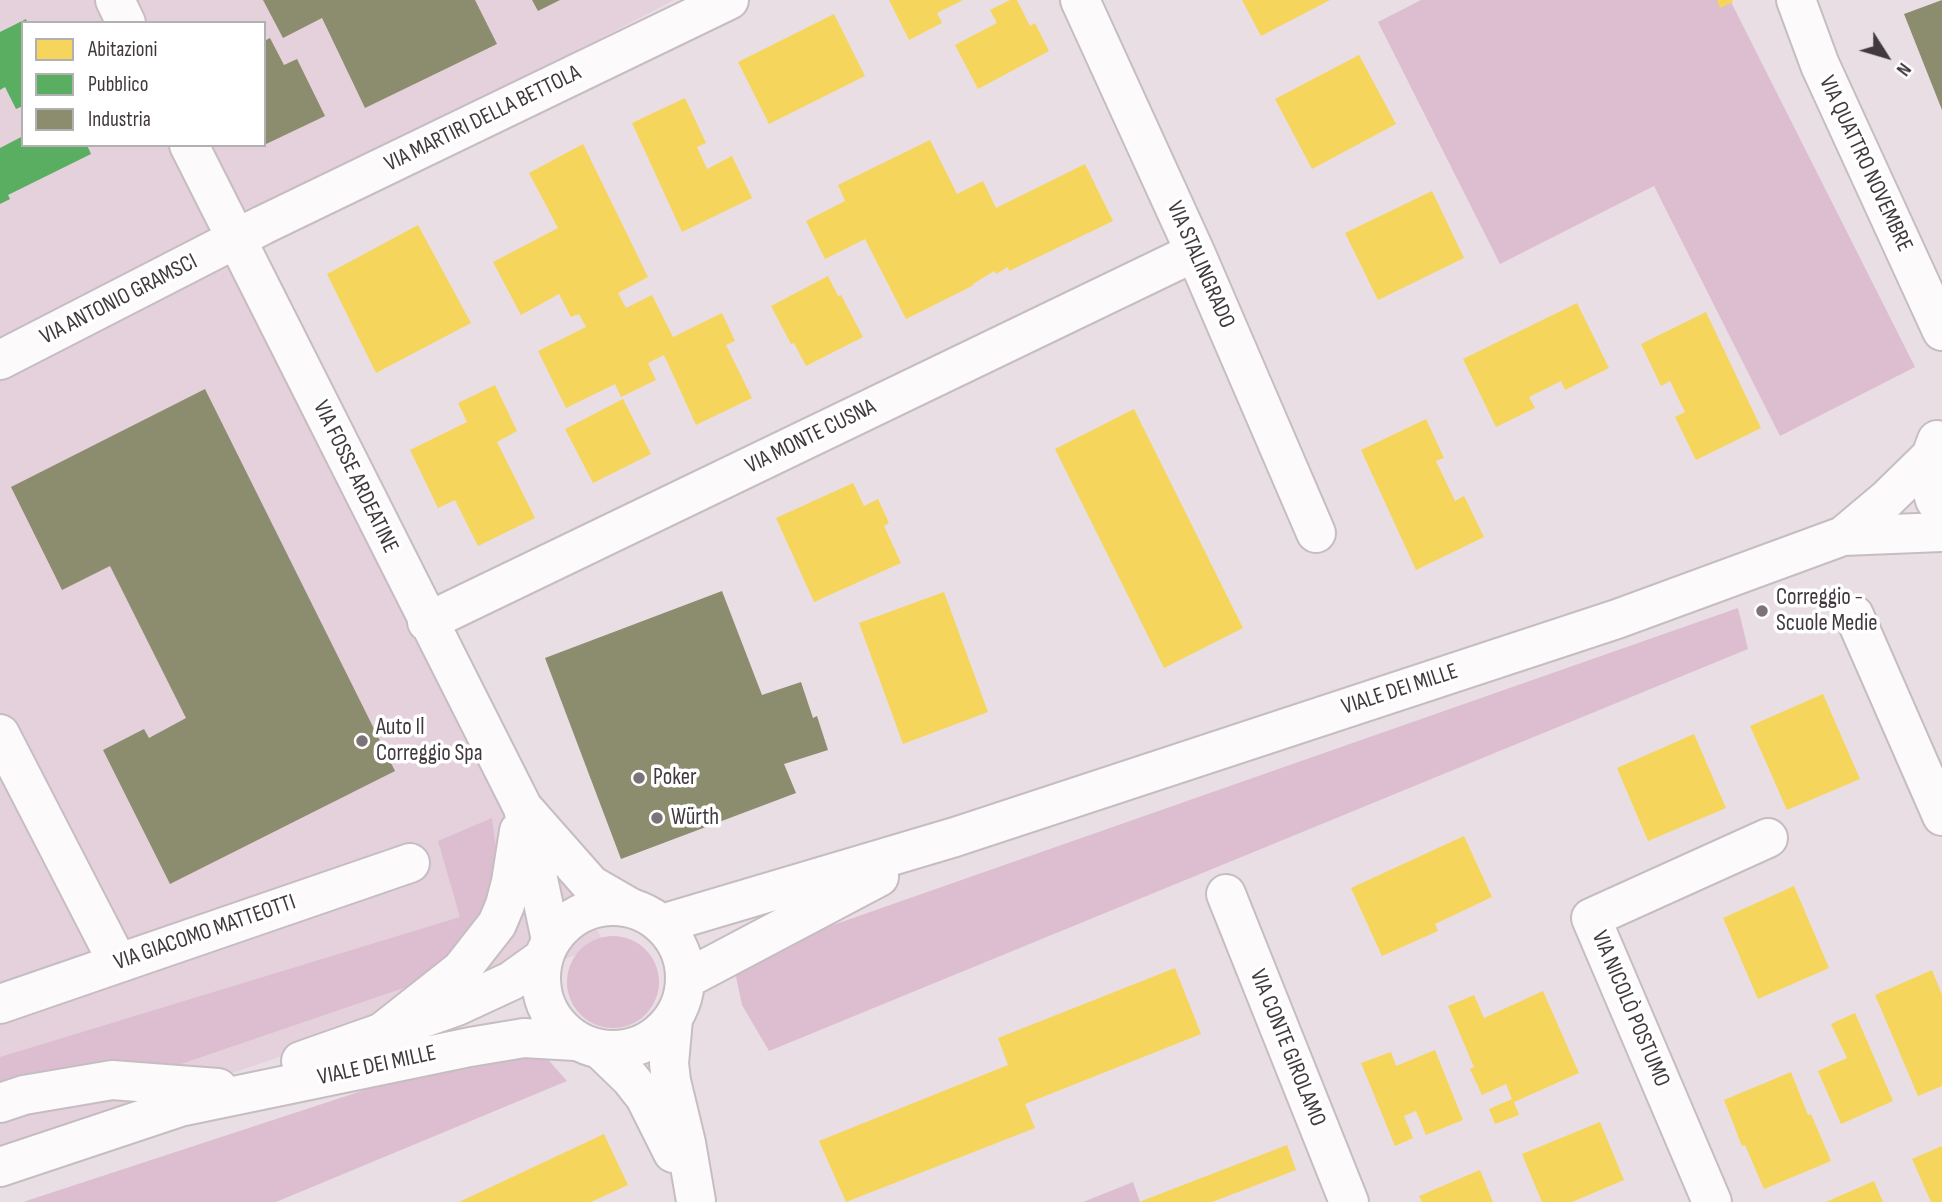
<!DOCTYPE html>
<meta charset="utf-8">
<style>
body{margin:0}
#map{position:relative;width:1942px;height:1202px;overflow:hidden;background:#e9dee4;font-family:"Sofia Sans Condensed",sans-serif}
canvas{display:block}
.legend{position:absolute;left:21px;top:21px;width:245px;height:126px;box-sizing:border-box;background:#fff;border:2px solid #b3b0b2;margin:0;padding:9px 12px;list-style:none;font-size:21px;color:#41393e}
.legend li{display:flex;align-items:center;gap:14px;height:35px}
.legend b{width:35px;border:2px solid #b3b0b2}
.north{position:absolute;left:1851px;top:21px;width:70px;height:70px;-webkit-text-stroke:5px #fff;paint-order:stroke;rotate:127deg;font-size:19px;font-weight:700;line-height:28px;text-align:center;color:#41393e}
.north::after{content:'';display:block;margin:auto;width:24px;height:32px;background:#41393e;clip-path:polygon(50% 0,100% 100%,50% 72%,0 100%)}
</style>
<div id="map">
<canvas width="1942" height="1202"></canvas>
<ul class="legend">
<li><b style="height:19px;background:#f6d55c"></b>Abitazioni</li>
<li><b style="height:19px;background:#5aae61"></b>Pubblico</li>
<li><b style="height:19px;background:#8c8c6e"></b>Industria</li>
</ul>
<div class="north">N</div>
</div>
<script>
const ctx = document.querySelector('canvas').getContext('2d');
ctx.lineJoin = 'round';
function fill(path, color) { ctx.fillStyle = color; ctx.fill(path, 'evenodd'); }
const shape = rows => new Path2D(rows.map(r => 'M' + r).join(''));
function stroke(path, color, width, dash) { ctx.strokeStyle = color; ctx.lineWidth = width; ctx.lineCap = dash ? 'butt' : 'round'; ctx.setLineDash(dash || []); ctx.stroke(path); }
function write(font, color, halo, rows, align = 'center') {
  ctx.font = font + ' "Sofia Sans Condensed",sans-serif'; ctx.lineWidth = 7; ctx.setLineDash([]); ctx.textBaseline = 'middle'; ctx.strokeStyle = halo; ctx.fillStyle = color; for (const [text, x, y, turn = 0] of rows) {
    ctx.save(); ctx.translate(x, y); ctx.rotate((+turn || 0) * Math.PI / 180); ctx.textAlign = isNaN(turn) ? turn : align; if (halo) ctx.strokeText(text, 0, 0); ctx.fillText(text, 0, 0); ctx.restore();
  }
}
fill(shape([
 [0,0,674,0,240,227,605,945,0,1153],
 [23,23,264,23,264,145,23,145]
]), '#e5d1dc');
fill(shape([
 [1421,0,1730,0,1915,367,1780,436,1654,186,1500,264,1378,22],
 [1738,608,1748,649,769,1051,742,1005,735,972,813,932],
 [492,818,500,880,484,914,458,952,421,982,181,1064,71,1071,0,1093,0,1057,460,917,438,841],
 '567 982a46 46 0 1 1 92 0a46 46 0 1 1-92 0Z',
 [544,1055,567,1081,276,1202,23,1202,389,1082],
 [1133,1182,1140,1202,1083,1202]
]), '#ddbed0');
fill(shape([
 [889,0,963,0,937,13,942,23,909,40],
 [1010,0,1017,0,1030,26,1035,23,1049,51,978,89,955,45,997,23,990,10],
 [1242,0,1330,0,1261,36],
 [1717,0,1732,0,1733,2,1720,8],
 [834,14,865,76,769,124,738,62],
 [1359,55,1396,124,1312,169,1275,99],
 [685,98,706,143,697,147,707,169,732,156,752,198,682,232,632,123],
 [930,140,957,194,983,181,996,208,1085,164,1113,221,1009,271,1008,267,996,274,994,271,973,284,974,285,906,319,865,239,825,259,806,221,845,201,838,185],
 [583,144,648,277,618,293,626,308,652,295,673,337,722,313,735,341,726,345,752,398,696,425,664,355,648,363,656,380,621,397,615,384,566,408,538,351,586,327,579,314,571,317,559,294,521,315,493,262,558,228,529,173],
 [1432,191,1464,258,1378,300,1345,233],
 [418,225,471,323,376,373,327,274],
 [828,276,838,296,841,295,863,337,806,366,794,343,791,344,771,306],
 [1577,303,1609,368,1565,390,1561,381,1529,397,1535,408,1496,427,1463,359],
 [1706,312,1761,428,1696,460,1675,417,1685,412,1670,381,1661,386,1641,344],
 [495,385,517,431,497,442,535,518,478,546,455,500,438,508,410,450,467,422,458,403],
 [623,399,651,454,593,483,565,429],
 [1134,409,1243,628,1164,668,1055,449],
 [1426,419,1444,458,1436,461,1455,501,1464,496,1484,537,1416,570,1361,450],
 [853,483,864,506,878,499,889,523,884,526,901,563,814,602,776,518],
 [944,592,988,712,903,744,859,623],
 [1823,694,1860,779,1787,810,1750,726],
 [1694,734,1726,808,1648,841,1617,768],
 [1464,836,1492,897,1435,924,1438,931,1382,956,1351,888],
 [1794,886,1829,968,1758,999,1723,918],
 [1175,968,1201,1034,1025,1104,1035,1128,846,1202,819,1141,1008,1065,998,1038],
 [1932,970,1942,995,1942,1086,1918,1096,1875,995],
 [1543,991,1579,1073,1514,1102,1519,1115,1495,1124,1489,1109,1512,1099,1506,1084,1482,1095,1470,1069,1474,1067,1448,1006,1474,995,1484,1018],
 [1855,1013,1893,1101,1841,1124,1818,1071,1847,1058,1831,1024],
 [1435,1050,1463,1120,1426,1135,1416,1111,1404,1116,1413,1138,1395,1146,1361,1063,1391,1052,1396,1066],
 [1791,1072,1808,1115,1811,1114,1831,1161,1764,1189,1745,1145,1742,1146,1724,1100],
 [1600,1122,1624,1180,1572,1202,1542,1202,1522,1154],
 [604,1134,628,1185,591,1202,459,1202],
 [1287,1145,1296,1170,1212,1202,1139,1202],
 [1942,1146,1942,1202,1931,1202,1912,1159],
 [1480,1170,1493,1202,1422,1202,1419,1196],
 [1874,1181,1883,1202,1826,1202]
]), '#f6d55c');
fill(shape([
 [26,19,27,23,23,23,23,106,16,109,5,87,0,90,0,32],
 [23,136,23,145,87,145,91,154,8,195,10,199,0,204,0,148]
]), '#5aae61');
fill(shape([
 [263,0,475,0,497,44,365,108,322,18,283,38],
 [532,0,560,0,538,11],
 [1942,0,1942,110,1904,14],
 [270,38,284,65,297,59,325,116,264,145,264,41],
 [205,389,395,771,170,884,103,750,144,729,149,738,186,718,110,566,62,590,11,487],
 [722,591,762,695,801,682,813,718,817,716,828,750,784,764,796,793,621,859,545,658]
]), '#8c8c6e');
const minor = shape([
 [115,0,126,23],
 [1080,0,1195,252,1316,533],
 [1796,0,1820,65,1942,331],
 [189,145,523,808,551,940],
 [0,360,263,225,729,0],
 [1854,615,1942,816],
 [427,622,1195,252],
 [0,734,118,963],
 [524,809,591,885,629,907],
 [1226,894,1349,1202],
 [0,1004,410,863],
 [673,1019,669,1063,671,1081,686,1143,696,1201],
 [385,1030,461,970,497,924,505,905,511,882,519,831],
 [601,1050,630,1078,645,1097,673,1153],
 [0,1103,24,1095,112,1080,218,1088],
 [1712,1202,1591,918,1768,838]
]);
const major = shape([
 [1937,440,1931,456,1929,479,1935,500,1942,510],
 [1843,536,1887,499,1931,456],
 '541 978a72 72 0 1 1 144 0a72 72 0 1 1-144 0Z',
 [662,924,955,837,1617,619,1843,536,1942,532],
 [686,979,879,877],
 [301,1061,457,1006,511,981,543,958],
 [0,1167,180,1107,470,1047,524,1038,575,1041]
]);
stroke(minor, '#c6bdc2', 42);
stroke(major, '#c6bdc2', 42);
stroke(minor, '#fcfafb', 38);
stroke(major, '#fcfafb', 38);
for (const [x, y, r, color] of [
 [1762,611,7,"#7c7378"],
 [362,741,7,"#7c7378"],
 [639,778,7,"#7c7378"],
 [657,818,7,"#7c7378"]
]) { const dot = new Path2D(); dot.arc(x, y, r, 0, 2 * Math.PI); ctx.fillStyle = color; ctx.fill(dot); stroke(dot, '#fff', 2.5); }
write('23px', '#41393e', '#fff', [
 ["VIA MARTIRI DELLA BETTOLA",483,119,-26],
 ["VIA QUATTRO NOVEMBRE",1865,164,65],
 ["VIA STALINGRADO",1200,265,66],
 ["VIA ANTONIO GRAMSCI",119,300,-27],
 ["VIA MONTE CUSNA",811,437,-26],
 ["VIA FOSSE ARDEATINE",355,477,64],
 ["VIALE DEI MILLE",1400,690,-18],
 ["VIA GIACOMO MATTEOTTI",205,933,-19],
 ["VIA NICOLÒ POSTUMO",1630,1009,67],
 ["VIA CONTE GIROLAMO",1287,1048,68],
 ["VIALE DEI MILLE",377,1066,-12]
]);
write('23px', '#41393e', '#fff', [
 ["Correggio -",1776,598],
 ["Scuole Medie",1776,624],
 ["Auto Il",376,728],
 ["Correggio Spa",376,754],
 ["Poker",653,778],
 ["Würth",671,818]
], 'left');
</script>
